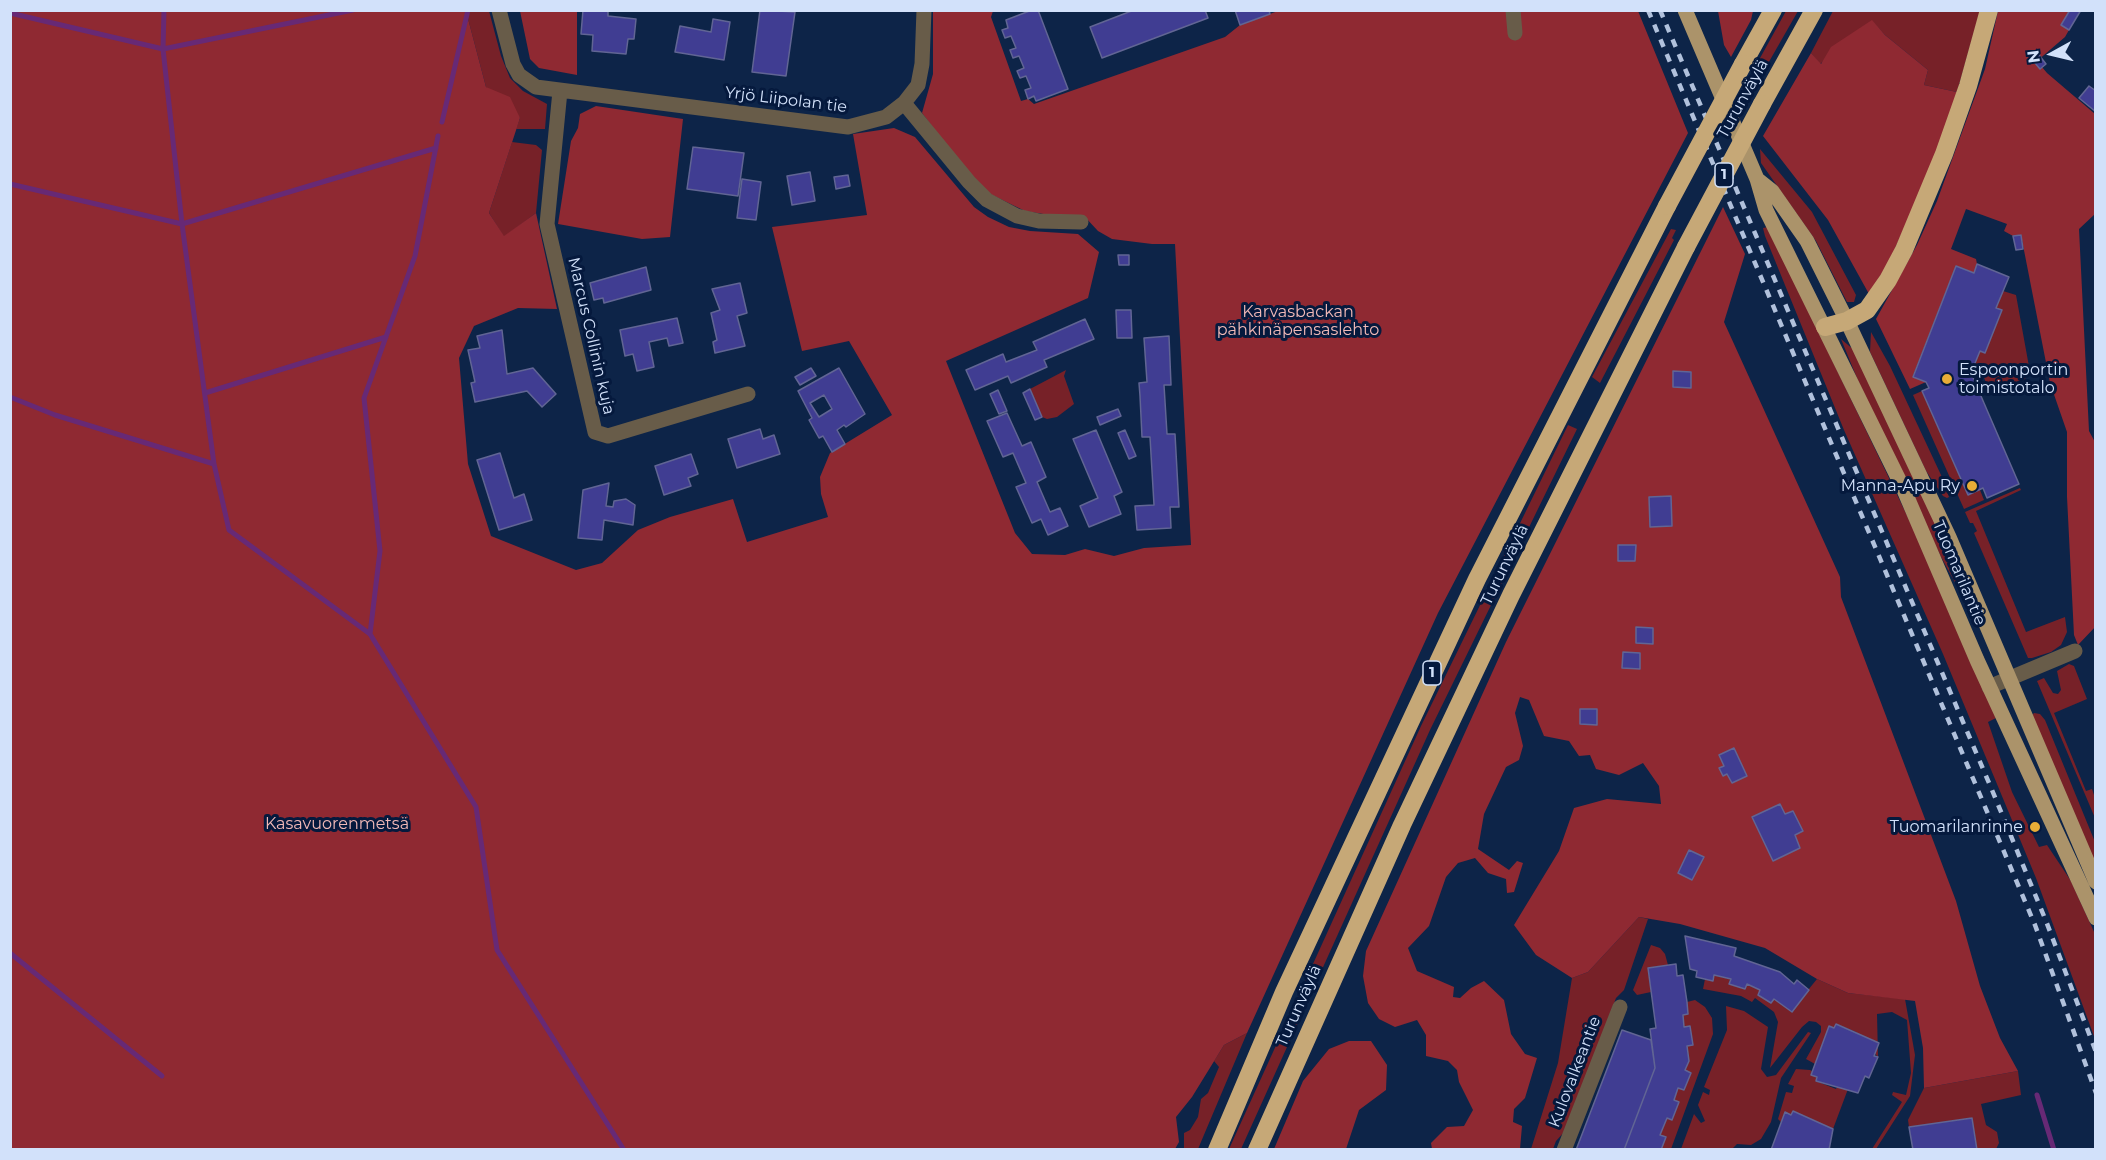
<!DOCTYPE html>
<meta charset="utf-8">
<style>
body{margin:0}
#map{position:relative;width:2106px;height:1160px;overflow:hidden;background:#0d2448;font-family:Montserrat,sans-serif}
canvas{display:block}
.frame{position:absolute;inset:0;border:12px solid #d2e1fa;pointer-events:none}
.north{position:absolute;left:2022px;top:24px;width:60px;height:60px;-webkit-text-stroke:4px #05193d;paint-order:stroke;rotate:262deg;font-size:16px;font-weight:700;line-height:24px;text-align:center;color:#d2e1fa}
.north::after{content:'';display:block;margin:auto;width:21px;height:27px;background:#d2e1fa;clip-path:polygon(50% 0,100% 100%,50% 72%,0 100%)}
</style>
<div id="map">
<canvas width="2106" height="1160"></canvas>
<div class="frame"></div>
<div class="north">N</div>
</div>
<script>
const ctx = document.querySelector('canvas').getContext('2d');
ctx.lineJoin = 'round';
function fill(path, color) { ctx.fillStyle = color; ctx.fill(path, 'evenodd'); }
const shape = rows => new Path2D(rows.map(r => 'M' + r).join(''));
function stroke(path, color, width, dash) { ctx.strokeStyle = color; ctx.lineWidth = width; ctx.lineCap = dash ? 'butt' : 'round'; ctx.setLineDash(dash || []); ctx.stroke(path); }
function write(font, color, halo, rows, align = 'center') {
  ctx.font = font + ' Montserrat,sans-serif'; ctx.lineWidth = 6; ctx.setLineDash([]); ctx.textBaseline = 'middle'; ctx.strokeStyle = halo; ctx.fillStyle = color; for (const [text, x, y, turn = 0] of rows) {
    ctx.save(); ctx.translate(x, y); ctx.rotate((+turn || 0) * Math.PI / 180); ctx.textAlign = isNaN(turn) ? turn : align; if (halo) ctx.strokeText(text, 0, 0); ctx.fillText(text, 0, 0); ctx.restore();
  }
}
fill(shape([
 [466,11,489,11,501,56,510,78,523,91,547,104,545,129,516,129,520,118,486,87],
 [1786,11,1798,11,1758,81,1753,79,1757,71,1754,69],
 [1833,11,1980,11,1957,92,1924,85,1928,70,1885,35,1872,21,1820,64,1811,53],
 [512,142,536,145,542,150,536,213,504,237,489,213],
 [1760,149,1812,212,1856,295,1854,302,1847,302,1816,241,1761,163],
 [1768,227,1914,530,1996,718,1988,722,2012,792,2039,847,2047,845,2071,881,2095,934,2095,1039,2036,878,1943,654,1844,430,1765,236,1763,228],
 [1671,229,1676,230,1672,238,1674,240,1600,383,1592,377],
 [2003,291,2016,295,2030,372,2024,380,1988,388,1980,367,1974,364,1980,351,1985,353,2002,310,1996,308],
 [1871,332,1890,366,1941,475,1949,497,1947,498,1943,496,1926,471,1870,352],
 [1841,339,1854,350,1917,481,1971,606,1968,606,1941,557,1859,383],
 [1066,370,1064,376,1074,404,1057,417,1047,419,1042,417,1030,389],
 [1922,391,1968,495,1980,490,1984,500,1964,509,1913,395],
 [1568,425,1577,429,1430,730,1241,1149,1229,1149,1421,726],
 [2020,488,2021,490,1976,511,2026,632,2065,617,2067,632,2061,645,2051,652,2032,658,2028,658,1974,533,1977,531,1973,523,1970,523,1965,512],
 [2069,664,2074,666,2087,699,2054,713,2086,791,2092,789,2095,798,2095,818,2037,681,2044,678,2053,693,2058,694,2061,690,2057,671],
 [2034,713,2040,714,2045,720,2095,842,2095,875,2031,717],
 [1639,917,1648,919,1624,990,1616,998,1566,1130,1556,1141,1553,1149,1531,1149,1558,1063,1572,978,1588,972],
 [1651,945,1660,948,1665,954,1668,965,1648,968,1651,992,1637,995,1633,990],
 [1714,975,1730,979,1729,984,1744,989,1747,984,1760,990,1758,995,1771,1003,1774,999,1791,1011,1817,979,1848,993,1905,999,1915,1055,1910,1096,1876,1149,1872,1149,1902,1102,1892,1095,1893,1092,1906,1095,1911,1073,1907,1020,1892,1012,1877,1014,1878,1057,1856,1032,1836,1024,1834,1028,1830,1027,1815,1064,1806,1059,1821,1032,1821,1026,1816,1022,1809,1021,1802,1027,1770,1068,1778,1022,1774,1012,1755,998,1752,1002,1741,996,1703,989,1705,979,1713,981],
 [1695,1000,1705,1007,1712,1018,1713,1034,1671,1149,1661,1149,1666,1137,1660,1135,1667,1118,1672,1119,1679,1102,1674,1100,1678,1088,1684,1090,1690,1073,1685,1070,1689,1061,1687,1046,1693,1045,1690,1027,1684,1027,1683,1015,1688,1014,1687,1002],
 [1726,1006,1744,1011,1768,1027,1761,1069,1767,1077,1776,1075,1808,1032,1811,1033,1781,1078,1771,1122,1761,1139,1751,1145,1737,1144,1732,1149,1681,1149,1694,1114,1701,1123,1705,1121,1698,1105,1703,1092,1709,1095,1710,1090,1704,1087,1727,1030],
 [1247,1033,1198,1149,1184,1149,1184,1133,1190,1130,1198,1117,1201,1099,1208,1093,1219,1067,1214,1061,1224,1045],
 [1796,1069,1810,1070,1812,1071,1811,1075,1817,1077,1816,1081,1836,1089,1838,1085,1848,1089,1833,1129,1793,1111,1791,1115,1785,1113,1781,1122,1778,1119,1786,1092,1792,1093,1794,1086,1788,1084],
 [2018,1071,2021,1095,1981,1104,1986,1125,1997,1132,1999,1143,1996,1149,1977,1149,1972,1118,1909,1127,1908,1120,1924,1088]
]), '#772128');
fill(shape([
 [10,11,466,11,486,87,510,97,520,118,489,213,504,236,536,213,557,309,518,308,474,326,459,358,468,464,491,536,576,570,602,563,638,530,670,517,733,499,747,542,828,517,821,494,820,477,830,453,892,415,849,341,802,351,772,227,867,215,853,134,894,128,915,137,974,207,988,217,1009,227,1030,231,1078,234,1099,252,1088,298,946,361,1015,533,1032,554,1065,555,1085,549,1114,556,1144,548,1191,545,1175,244,1152,244,1112,239,1098,231,1084,216,1062,217,1025,211,990,194,959,162,922,113,933,74,933,11,993,11,991,17,1021,101,1028,99,1034,104,1225,37,1240,25,1278,11,1638,11,1688,133,1438,613,1247,1033,1224,1045,1192,1097,1176,1117,1179,1142,1175,1149,11,1149],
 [520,11,577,11,577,75,539,68,530,59],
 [1718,11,1753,11,1751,20,1731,57,1724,45],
 [1998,11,2070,11,2069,30,2065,37,2037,61,2047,73,2095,114,2095,214,2079,229,2089,431,2096,444,2096,626,2078,645,2074,635,2067,497,2067,432,2050,383,2021,235,2013,236,2004,231,2007,224,1966,209,1951,249,1976,259,1977,264,1974,273,1956,266,1913,376,1926,382,1910,389,1876,319,1917,245,1937,201,1985,69],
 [1872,20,1885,35,1928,70,1924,85,1957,92,1936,156,1889,262,1869,294,1828,220,1763,136,1811,53,1821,64,1831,47],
 [596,106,683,119,670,237,642,239,558,224,571,141,578,128,580,114],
 [1723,207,1745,254,1724,322,1840,577,1841,597,1956,901,1980,986,2000,1038,2018,1071,1924,1088,1923,1048,1915,1001,1848,993,1817,979,1765,948,1680,924,1639,917,1588,972,1572,978,1536,955,1514,925,1559,851,1574,808,1607,799,1661,804,1659,786,1643,763,1619,775,1596,769,1590,755,1579,756,1569,741,1544,736,1529,700,1520,697,1515,713,1523,746,1519,760,1506,767,1484,814,1478,849,1509,870,1517,861,1523,863,1514,892,1507,893,1506,879,1488,873,1475,858,1458,863,1446,877,1429,926,1408,948,1417,971,1454,987,1453,997,1460,998,1471,988,1484,981,1504,1000,1511,1034,1525,1054,1537,1058,1525,1098,1514,1109,1513,1122,1522,1126,1520,1149,1432,1149,1431,1143,1447,1127,1464,1126,1473,1110,1459,1082,1457,1070,1448,1061,1426,1056,1426,1035,1417,1020,1395,1027,1379,1019,1368,1003,1363,976,1366,951,1506,642],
 [1349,1041,1371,1041,1387,1065,1386,1090,1359,1110,1346,1149,1274,1149,1303,1081,1329,1049]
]), '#8f2932');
stroke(shape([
 [164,10,163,49,182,224,214,464],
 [10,13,163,49,353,10],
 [442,122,468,10],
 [10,184,182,224,436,148],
 [205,393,386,337],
 [10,397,55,415,214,464,229,530,370,634,476,807,497,950,624,1150],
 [370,634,380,551,364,398,415,256,438,136],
 [10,953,162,1076],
 [2037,1095,2054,1150]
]), '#672975', 5);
const building = shape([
 [583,10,608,10,608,16,636,19,634,39,628,39,626,54,592,51,593,35,581,34,583,10],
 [760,10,795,12,786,76,752,72,760,10],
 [1032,10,1038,10,1068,89,1036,101,1034,96,1028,99,1025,90,1031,88,1026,76,1020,78,1017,71,1024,68,1019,56,1013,58,1010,50,1016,48,1011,36,1005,38,1002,30,1008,28,1006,20,1032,10],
 [1134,10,1205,10,1208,18,1102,58,1090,27,1134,10],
 [1235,10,1269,10,1270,14,1240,25,1235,10],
 [2070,10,2081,10,2069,30,2061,25,2070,10],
 [713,19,730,22,724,60,675,52,680,26,711,32,713,19],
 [2036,51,2046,64,2040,69,2030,57,2036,51],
 [2089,86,2096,91,2096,112,2079,98,2089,86],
 [693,147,744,153,738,196,687,189,693,147],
 [810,172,815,201,792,205,787,176,810,172],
 [848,175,850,186,836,189,834,177,848,175],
 [742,179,761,182,756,220,737,218,742,179],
 [2021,235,2023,249,2016,250,2013,236,2021,235],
 [1118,255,1129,255,1129,265,1119,265,1118,255],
 [1977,264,2009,277,1996,308,2002,310,1985,353,1980,351,1971,373,2019,484,1987,498,1983,488,1968,495,1922,391,1929,388,1926,382,1913,377,1956,266,1974,273,1977,264],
 [646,267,651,290,604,303,603,298,594,300,590,283,646,267],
 [740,283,747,313,737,316,745,346,715,353,713,342,717,340,711,313,720,310,712,289,740,283],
 [1116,310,1131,310,1132,338,1117,338,1116,310],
 [677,318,683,343,669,346,667,338,649,342,654,367,637,371,633,354,625,356,620,330,677,318],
 [1085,319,1094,339,1044,360,1047,367,1011,383,1008,376,975,390,966,370,1003,354,1006,362,1037,350,1033,342,1085,319],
 [502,330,507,374,533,368,556,394,542,407,527,391,475,402,471,383,475,382,468,350,480,348,477,336,502,330],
 [1169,336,1171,385,1164,385,1167,434,1175,434,1179,507,1170,507,1171,528,1137,530,1135,506,1154,505,1150,437,1142,437,1140,396,1139,383,1147,382,1144,338,1169,336],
 [811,368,816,376,800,385,795,377,811,368],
 [839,368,865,414,846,427,844,425,837,430,845,444,832,452,823,436,819,438,809,420,812,418,798,391,839,368],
 [824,395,832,409,819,417,810,403,824,395],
 [1673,371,1691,372,1691,388,1673,387,1673,371],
 [1030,389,1042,417,1035,420,1023,393,1030,389],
 [998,390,1007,411,999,414,990,394,998,390],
 [1118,409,1121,416,1100,425,1097,417,1118,409],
 [1007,413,1022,446,1031,442,1046,477,1037,482,1050,512,1060,508,1068,526,1048,535,1041,519,1032,523,1016,487,1026,483,1013,453,1003,457,987,421,1007,413],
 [760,429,763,439,774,435,780,454,737,468,728,439,760,429],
 [1096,430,1122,492,1114,496,1121,514,1089,527,1080,506,1098,498,1073,439,1096,430],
 [1125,430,1136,456,1129,459,1118,433,1125,430],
 [500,453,514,498,524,494,532,520,499,530,477,460,500,453],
 [691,454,698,474,688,478,691,486,664,495,655,466,691,454],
 [609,483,606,506,613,507,614,501,626,499,635,505,633,525,604,520,602,540,578,538,583,490,609,483],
 [1671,496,1672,526,1650,527,1649,497,1671,496],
 [1618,545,1636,545,1635,561,1618,561,1618,545],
 [1636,627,1653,628,1653,644,1636,643,1636,627],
 [1623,652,1640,653,1640,669,1622,668,1623,652],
 [1580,709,1597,709,1597,725,1580,724,1580,709],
 [1734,748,1747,776,1732,783,1727,774,1723,776,1719,768,1724,766,1719,755,1734,748],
 [1780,804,1785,814,1793,811,1803,831,1795,835,1800,848,1773,861,1752,817,1780,804],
 [1689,850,1704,857,1692,880,1678,873,1689,850],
 [1685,936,1736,948,1734,956,1780,972,1794,984,1797,980,1809,990,1792,1012,1774,999,1771,1003,1758,995,1760,990,1747,984,1745,989,1729,984,1731,979,1714,975,1713,981,1696,977,1697,971,1690,969,1685,936],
 [1676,964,1677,976,1683,975,1687,1002,1688,1014,1683,1015,1684,1027,1690,1026,1693,1045,1687,1046,1689,1061,1685,1070,1691,1073,1684,1090,1678,1088,1674,1100,1679,1102,1672,1120,1667,1118,1660,1135,1666,1137,1661,1150,1624,1150,1655,1068,1650,1029,1656,1028,1648,968,1676,964],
 [1836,1024,1879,1043,1874,1056,1878,1057,1869,1078,1865,1076,1858,1093,1816,1081,1817,1077,1811,1075,1829,1026,1834,1028,1836,1024],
 [1622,1030,1651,1040,1655,1068,1624,1150,1576,1150,1622,1030],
 [1793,1111,1833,1129,1829,1150,1771,1150,1785,1112,1791,1115,1793,1111],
 [1972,1118,1977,1150,1913,1150,1909,1127,1972,1118]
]);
fill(building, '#403d92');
stroke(building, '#616594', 1.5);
stroke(shape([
 [499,10,513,64,519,75,536,87,848,127,886,117,904,103,918,85,922,64,924,10],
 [1513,10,1515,33],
 [560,91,547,224,595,432,608,436,748,394],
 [904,103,969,182,987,200,1017,216,1039,221,1081,222],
 [1989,687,2075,651],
 [1564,1150,1620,1007]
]), '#685c49', 15);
stroke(shape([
 [1685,10,1757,179,1766,210,1904,490,1977,660,2096,918],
 [1757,179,1772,191,1807,241,1847,321,1949,537,2096,882]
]), '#ab936a', 15);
stroke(shape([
 [1743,64,1773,10],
 [1762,104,1814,10],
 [1825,327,1847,321,1867,310,1888,280,1904,250,1944,154,1968,86,1989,10],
 [1217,1150,1284,992,1477,579,1667,206],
 [1257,1150,1402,825,1511,595,1686,247]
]), '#c6a877', 18);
stroke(shape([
 [1648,10,2035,925,2096,1093],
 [1660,10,1992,790,2046,921,2096,1052]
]), '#b1c1dc', 4.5, [8, 8]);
stroke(shape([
 [1667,206,1743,64],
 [1686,247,1762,104]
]), '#c6a877', 18);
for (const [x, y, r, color] of [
 [1947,379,6,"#e7ac37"],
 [1972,486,6,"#e7ac37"],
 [2035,827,6,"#e7ac37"]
]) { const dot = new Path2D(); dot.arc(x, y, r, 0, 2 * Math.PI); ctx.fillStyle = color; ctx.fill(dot); stroke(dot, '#05193d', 2); }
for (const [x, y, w] of [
 [1724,175,18],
 [1432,673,18]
]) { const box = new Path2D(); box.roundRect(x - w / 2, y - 12, w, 24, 4.5); ctx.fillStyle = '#05193d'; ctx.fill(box); stroke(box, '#d2e1fa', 1.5); }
write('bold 15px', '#d2e1fa', null, [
 ["1",1724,175],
 ["1",1432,673]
]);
write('16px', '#d2e1fa', '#05193d', [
 ["Turunväylä",1743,99,-61],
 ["Yrjö Liipolan tie",786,100,7],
 ["Marcus Collinin kuja",591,336,77],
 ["Turunväylä",1505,565,-64],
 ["Tuomarilantie",1959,573,67],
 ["Turunväylä",1299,1006,-66],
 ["Kulovalkeantie",1575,1072,-69]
]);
write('16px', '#f1b9b7', '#05193d', [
 ["Karvasbackan",1298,312],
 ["pähkinäpensaslehto",1298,330],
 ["Kasavuorenmetsä",337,824]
]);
write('16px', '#d2e1fa', '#05193d', [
 ["Espoonportin",1959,370,"left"],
 ["toimistotalo",1959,388,"left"],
 ["Manna-Apu Ry",1960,486],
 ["Tuomarilanrinne",2023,827]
], 'right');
</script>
